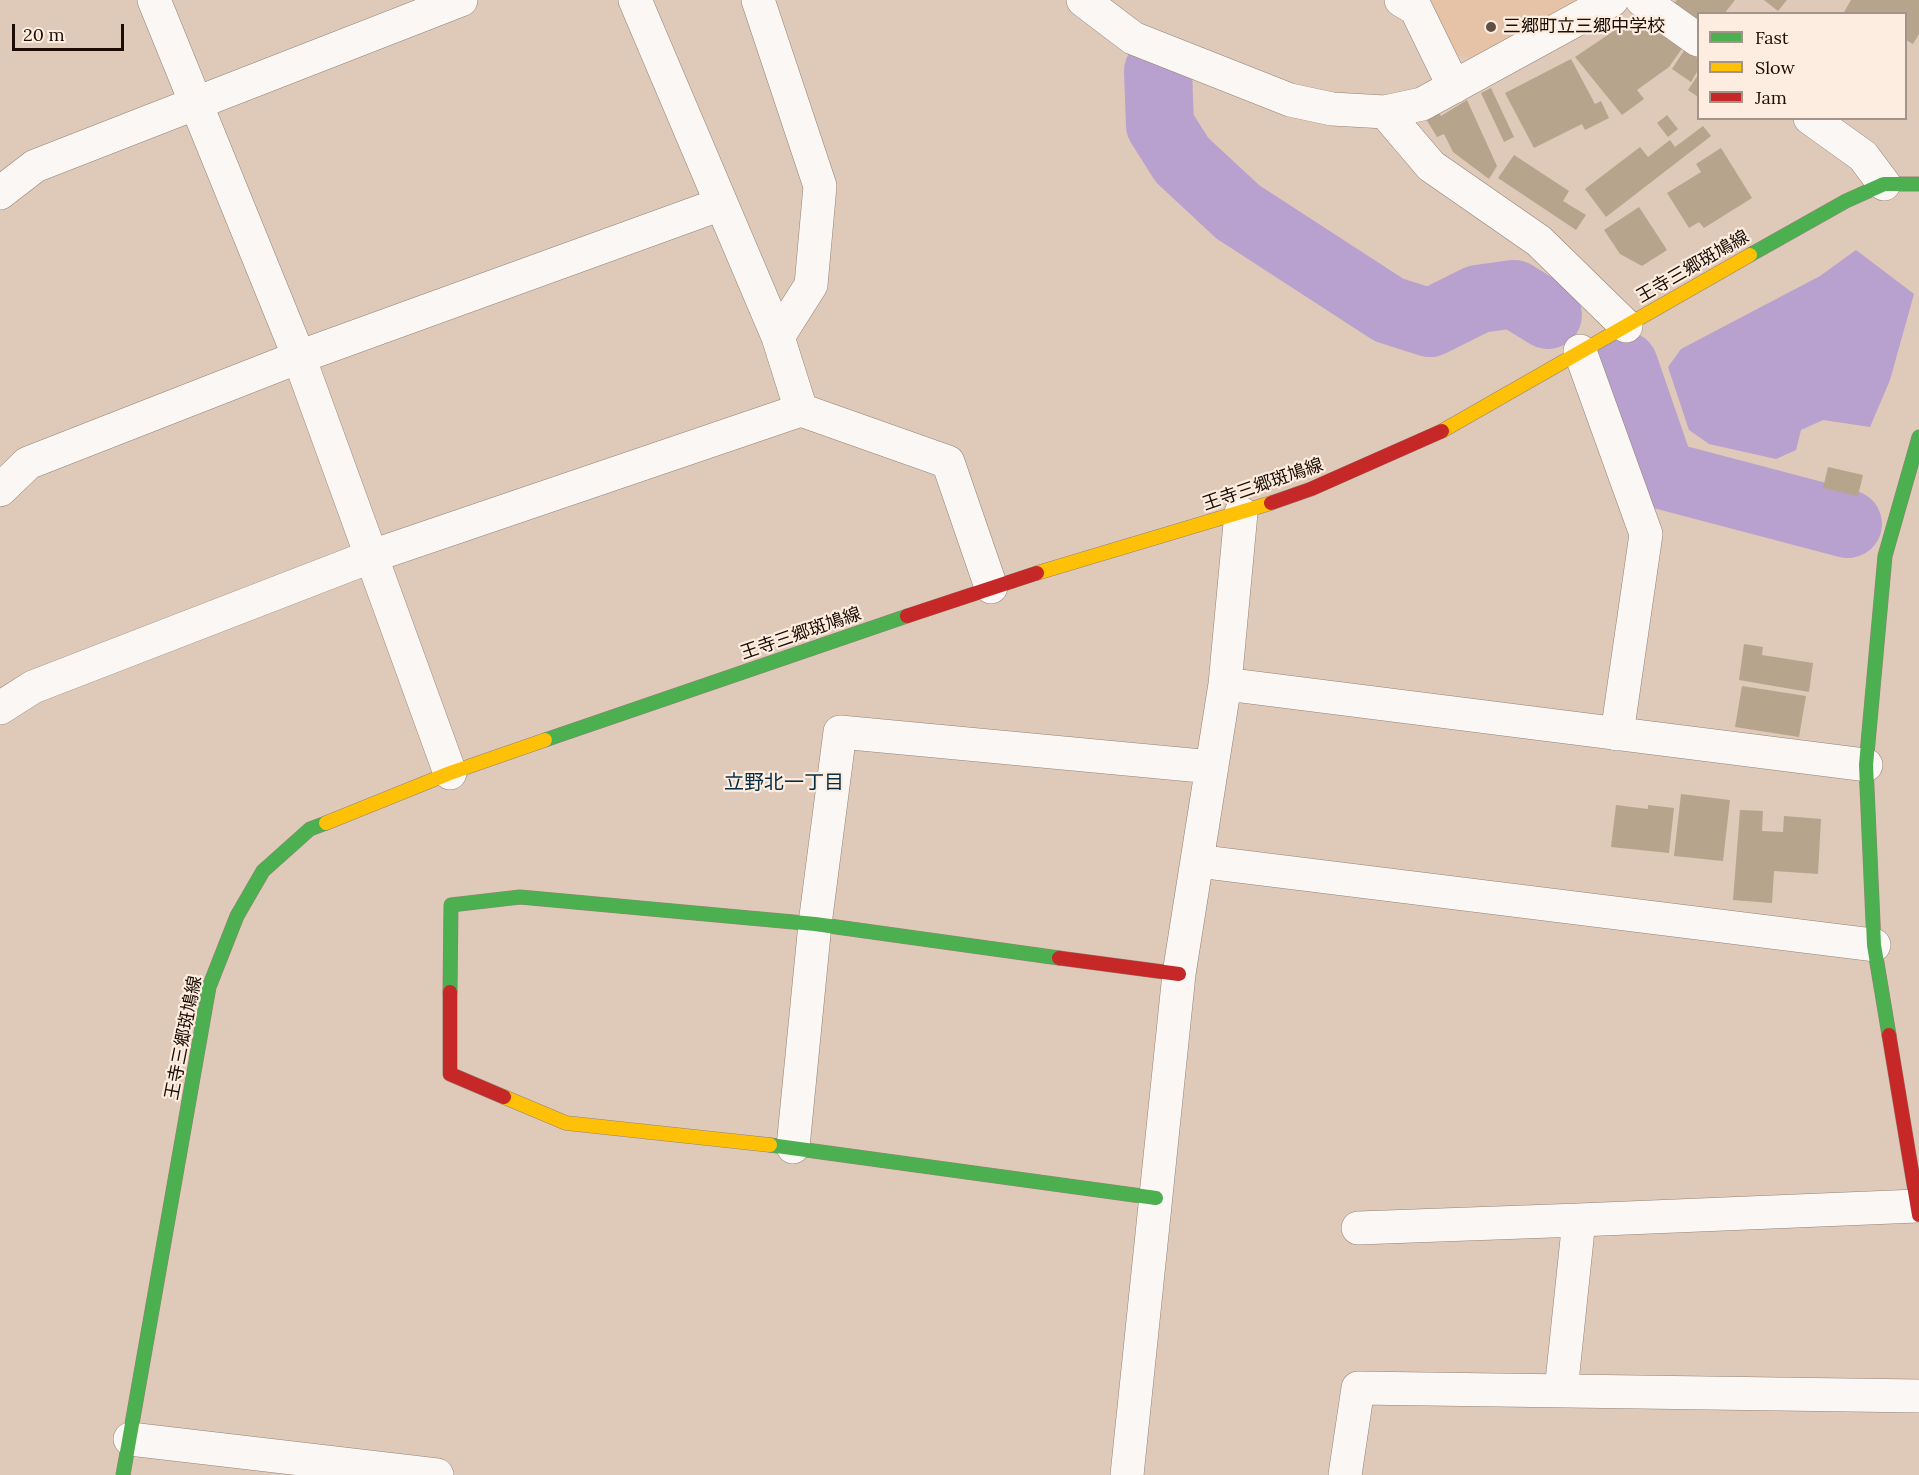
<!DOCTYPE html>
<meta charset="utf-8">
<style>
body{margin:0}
#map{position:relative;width:1919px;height:1475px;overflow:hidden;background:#dfc9b8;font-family:Lora,serif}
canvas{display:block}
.legend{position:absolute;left:1697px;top:12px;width:210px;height:108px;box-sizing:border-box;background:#fdede0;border:2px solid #a39388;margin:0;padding:8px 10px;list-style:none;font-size:18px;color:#1b0d04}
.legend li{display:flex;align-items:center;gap:12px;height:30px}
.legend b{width:30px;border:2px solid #a39388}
.scale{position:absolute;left:12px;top:24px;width:112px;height:27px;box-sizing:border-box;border:3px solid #1b0d04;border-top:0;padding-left:8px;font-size:18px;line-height:21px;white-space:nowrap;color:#1b0d04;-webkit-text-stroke:4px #fdede0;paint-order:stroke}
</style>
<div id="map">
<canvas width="1919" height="1475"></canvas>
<ul class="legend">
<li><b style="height:8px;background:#4caf50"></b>Fast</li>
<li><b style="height:8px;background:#ffc107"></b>Slow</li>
<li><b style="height:8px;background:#c62828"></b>Jam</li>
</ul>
<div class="scale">20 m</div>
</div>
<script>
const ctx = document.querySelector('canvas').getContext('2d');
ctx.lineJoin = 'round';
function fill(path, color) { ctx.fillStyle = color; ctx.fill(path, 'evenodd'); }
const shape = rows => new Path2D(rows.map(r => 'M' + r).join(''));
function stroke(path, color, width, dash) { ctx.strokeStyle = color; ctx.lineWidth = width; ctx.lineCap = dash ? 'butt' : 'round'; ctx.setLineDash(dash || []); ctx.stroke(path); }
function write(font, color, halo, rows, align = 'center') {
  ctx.font = font + ' Lora,"Noto Sans JP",serif'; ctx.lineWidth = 4.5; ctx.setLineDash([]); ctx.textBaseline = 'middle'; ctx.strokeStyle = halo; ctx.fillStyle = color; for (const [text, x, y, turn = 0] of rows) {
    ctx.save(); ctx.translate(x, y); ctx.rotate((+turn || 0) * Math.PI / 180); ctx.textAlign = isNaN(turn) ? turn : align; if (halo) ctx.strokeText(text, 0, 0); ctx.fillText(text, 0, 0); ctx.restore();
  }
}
fill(shape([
 [1426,0,1603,0,1477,58,1451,55]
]), '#e6c2a7');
fill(shape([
 [1856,250,1914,294,1890,380,1870,427,1823,420,1801,430,1796,450,1776,459,1709,444,1689,430,1668,367,1681,349,1820,276]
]), '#b8a0cf');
stroke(shape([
 [1158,71,1160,125,1182,160,1238,212,1389,310,1430,323,1478,299,1514,294,1548,315],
 [1624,365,1662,475,1848,524]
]), '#b8a0cf', 68);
fill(shape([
 [1677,0,1735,0,1724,14,1698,14,1698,24,1674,3],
 [1764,0,1787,0,1778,11],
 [1851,0,1919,0,1919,34,1913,44,1906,40,1906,14,1843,14],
 [1636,16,1683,47,1669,67,1637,90,1644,99,1622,115,1575,57],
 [1685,49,1698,59,1698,70,1691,82,1672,69],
 [1571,59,1595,104,1601,101,1609,118,1585,130,1582,124,1534,148,1505,93],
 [1698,75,1698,97,1688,90],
 [1491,88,1514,137,1504,142,1481,93],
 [1467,100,1497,166,1489,179,1453,152,1444,134,1437,137,1426,119,1438,112,1441,116],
 [1667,115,1678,129,1668,137,1657,123],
 [1703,126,1711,136,1606,217,1585,189,1640,147,1648,157,1670,140,1675,147],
 [1721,148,1752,198,1704,228,1699,222,1689,228,1667,193,1701,172,1696,164],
 [1514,155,1569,191,1563,201,1586,215,1576,230,1498,178],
 [1639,207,1667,250,1642,266,1620,254,1604,230],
 [1828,467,1863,475,1858,496,1823,488],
 [1744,644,1763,647,1762,655,1813,663,1809,692,1739,680],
 [1742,686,1806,696,1799,737,1735,727],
 [1681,794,1730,800,1723,861,1674,856],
 [1616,805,1648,809,1648,805,1674,808,1669,853,1611,847],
 [1740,810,1763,811,1762,831,1783,832,1784,816,1821,819,1818,874,1774,871,1772,903,1733,900]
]), '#b7a48d');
const street = shape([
 [154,0,299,357,450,773],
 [635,0,778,337,801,410,948,462,991,587],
 [758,0,820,186,811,285,778,337],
 [1083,0,1133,38,1290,100,1332,109,1385,112,1422,104,1612,0],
 [1401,0,1416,9,1454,87],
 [1642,0,1698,40],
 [1385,112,1431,166,1539,241,1626,326],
 [1810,118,1863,156,1884,184],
 [0,193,35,166,461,0],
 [1580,351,1646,534,1617,734],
 [0,490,28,463,299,357,721,204],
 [1225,684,1866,765],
 [0,708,33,687,372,556,801,410],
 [1197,861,1874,945],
 [793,1147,815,924,840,732,1212,767],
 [1358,1228,1579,1220],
 [1561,1391,1579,1220,1917,1206],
 [130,1439,437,1475],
 [1127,1475,1179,974,1225,684,1241,513],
 [1345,1475,1358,1388,1919,1396]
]);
const fast = shape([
 [1750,255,1846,201,1884,184,1919,184],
 [545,740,907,616],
 [450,992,451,905,520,897,815,924,1059,958],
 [1889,1035,1874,945,1866,765,1885,556,1919,437],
 [770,1145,1156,1198],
 [123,1475,209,987,237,916,263,871,310,829,326,823]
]);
const slow = shape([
 [1442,431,1750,255],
 [1037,573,1271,503],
 [326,823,450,773,545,740],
 [504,1097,566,1123,770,1145]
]);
const jam = shape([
 [1271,503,1311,489,1442,431],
 [907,616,1037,573],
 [1059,958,1179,974],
 [450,992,450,1074,504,1097],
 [1889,1035,1919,1215]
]);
stroke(street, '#938275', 34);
stroke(fast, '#938275', 15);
stroke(slow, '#938275', 15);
stroke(jam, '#938275', 15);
stroke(street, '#faf7f4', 33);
stroke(fast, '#4caf50', 14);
stroke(slow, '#ffc107', 14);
stroke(jam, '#c62828', 14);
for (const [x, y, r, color] of [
 [1491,27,6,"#604f43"]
]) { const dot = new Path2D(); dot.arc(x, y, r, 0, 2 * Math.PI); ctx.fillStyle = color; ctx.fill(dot); stroke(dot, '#fdede0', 2); }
write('18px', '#1b0d04', '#fdede0', [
 ["三郷町立三郷中学校",1503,27]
], 'left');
write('18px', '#1b0d04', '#fdede0', [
 ["王寺三郷斑鳩線",1693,267,-30],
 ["王寺三郷斑鳩線",1263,485,-19],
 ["王寺三郷斑鳩線",801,634,-19],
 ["王寺三郷斑鳩線",184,1038,-79]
]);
write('20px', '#042c43', '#fdede0', [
 ["立野北一丁目",784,783]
]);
</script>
